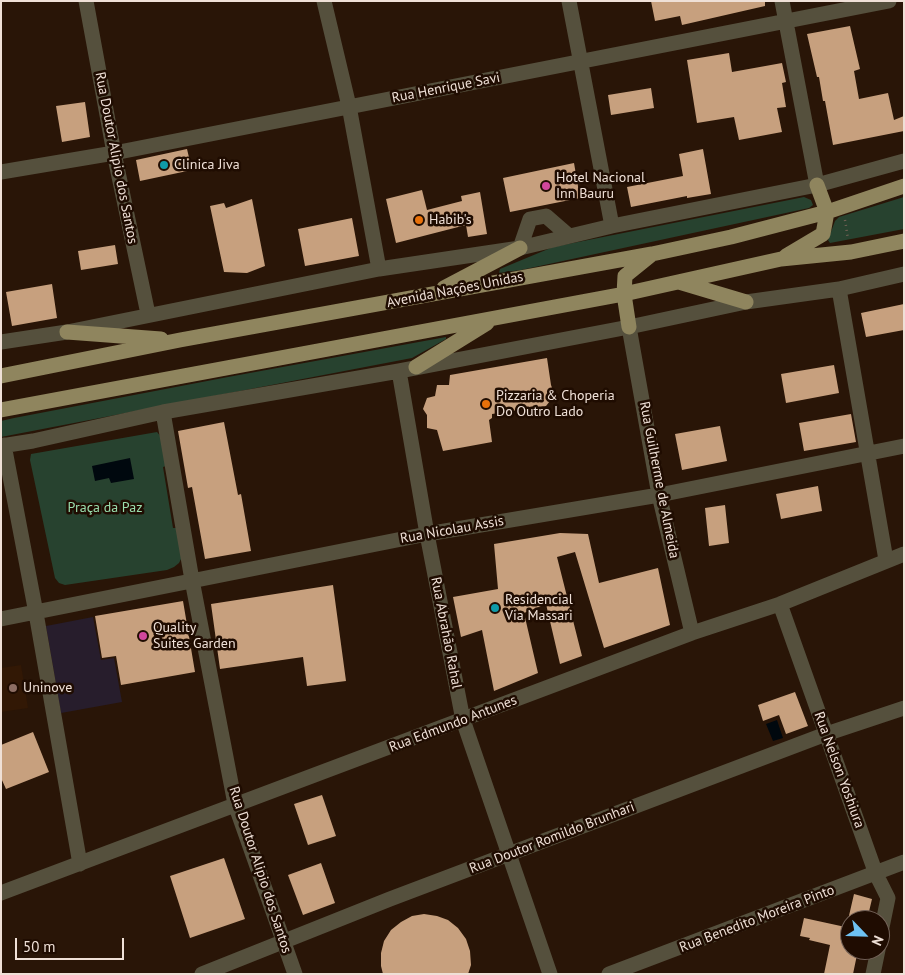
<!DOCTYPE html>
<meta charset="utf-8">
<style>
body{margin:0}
#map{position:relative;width:905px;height:975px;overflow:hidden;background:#291507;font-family:"PT Sans",sans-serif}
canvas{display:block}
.frame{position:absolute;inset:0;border:2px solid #efe0d7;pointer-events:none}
.north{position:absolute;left:840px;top:910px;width:50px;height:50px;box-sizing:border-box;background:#1f0c01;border:1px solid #726157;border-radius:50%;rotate:114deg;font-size:14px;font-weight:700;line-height:20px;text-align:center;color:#efe0d7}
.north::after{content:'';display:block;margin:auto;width:18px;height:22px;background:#6ec2f3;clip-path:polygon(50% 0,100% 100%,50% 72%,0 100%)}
.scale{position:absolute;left:15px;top:938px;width:109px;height:22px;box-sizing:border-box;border:2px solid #efe0d7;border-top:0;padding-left:6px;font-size:15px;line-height:18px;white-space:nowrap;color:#efe0d7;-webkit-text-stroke:4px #1f0c01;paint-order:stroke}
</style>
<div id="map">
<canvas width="905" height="975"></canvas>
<div class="frame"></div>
<div class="north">N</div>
<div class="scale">50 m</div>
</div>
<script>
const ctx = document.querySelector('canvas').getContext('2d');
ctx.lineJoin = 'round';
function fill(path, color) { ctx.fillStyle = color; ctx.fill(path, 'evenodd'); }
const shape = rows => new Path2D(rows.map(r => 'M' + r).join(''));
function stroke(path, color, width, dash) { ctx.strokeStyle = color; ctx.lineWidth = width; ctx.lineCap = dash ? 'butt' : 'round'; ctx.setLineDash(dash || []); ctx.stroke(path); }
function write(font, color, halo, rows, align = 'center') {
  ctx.font = font + ' "PT Sans",sans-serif'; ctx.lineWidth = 5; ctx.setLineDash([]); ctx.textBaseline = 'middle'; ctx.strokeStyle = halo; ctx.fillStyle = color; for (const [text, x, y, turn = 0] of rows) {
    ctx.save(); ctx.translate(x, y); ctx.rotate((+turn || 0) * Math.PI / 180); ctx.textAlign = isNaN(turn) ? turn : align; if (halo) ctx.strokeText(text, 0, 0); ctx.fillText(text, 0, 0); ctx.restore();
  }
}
fill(shape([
 [93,617,101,660,114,658,122,702,61,713,46,626]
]), '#271d2c');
fill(shape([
 [21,665,28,708,1,712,1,668]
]), '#321805');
fill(shape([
 [804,197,811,200,813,205,809,208,521,270,499,273,500,269,553,247],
 [904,197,904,229,830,243,828,240,835,221,839,217],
 [446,337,446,339,412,358,1,437,1,421,14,418,228,377],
 [157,432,162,438,166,466,163,467,173,528,178,528,182,557,179,563,174,567,167,570,65,585,59,583,55,578,30,460,31,454]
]), '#27422f');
fill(shape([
 [130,458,134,479,111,483,109,478,95,481,92,466],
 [777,720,783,738,773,741,766,724]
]), '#00080e');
fill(shape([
 [651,1,765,1,765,6,682,25,680,16,655,21],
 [850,26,860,69,854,71,859,99,888,93,894,120,904,116,904,131,833,145,825,101,823,101,819,77,817,77,807,34],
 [729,53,732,72,782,63,786,82,782,83,786,107,777,108,782,132,739,140,734,117,697,123,687,60],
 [651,88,654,108,611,115,608,95],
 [85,102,90,137,62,142,56,106],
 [187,149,192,170,140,181,136,160],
 [703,149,711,194,687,198,687,196,631,207,627,187,683,176,679,154],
 [574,163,580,198,510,212,503,178],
 [422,190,427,210,462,201,461,196,480,192,487,234,468,237,466,225,396,243,386,199],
 [252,199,265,266,247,273,224,272,210,206,224,203,226,208],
 [352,218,359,256,305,266,298,229],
 [115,245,118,264,81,270,78,251],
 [52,284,57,318,12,326,6,292],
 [904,304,904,330,866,337,861,313],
 [547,358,551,385,556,399,550,401,546,406,492,414,492,418,489,420,492,442,443,451,437,430,427,428,427,415,423,409,427,398,435,396,437,385,449,385,450,375],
 [834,365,839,393,786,403,781,374],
 [851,414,856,442,804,451,799,423],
 [224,422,238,495,241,494,251,551,205,559,192,487,188,488,178,431],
 [720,426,727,461,682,470,675,434],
 [818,486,822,511,781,519,776,494],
 [725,505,729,543,709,546,705,508],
 [560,533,588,534,599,583,658,568,670,625,604,648,575,552,557,557,582,656,560,664,546,604,524,613,538,673,494,691,482,630,461,637,453,597,498,589,494,544],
 [333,585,346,681,307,686,303,657,220,669,211,604],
 [183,601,195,672,121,685,116,656,102,658,95,616],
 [795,692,808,726,786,734,779,715,763,721,758,705],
 [33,732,49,772,6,789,1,778,1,745],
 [322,795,336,836,308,845,294,804],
 [224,858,245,919,190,938,170,876],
 [321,863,335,903,303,915,288,875],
 [854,894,872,899,867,920,848,920],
 [424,914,437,916,448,920,458,928,466,939,470,951,471,965,468,974,383,974,381,966,381,953,384,941,391,930,401,922,412,916],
 [804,918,850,928,850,950,858,950,853,974,824,974,830,945,809,940,810,938,800,936]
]), '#c7a07e');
stroke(shape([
 [845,220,848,239]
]), '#746256', 2.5, [1, 4]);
stroke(shape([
 [86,1,114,153,148,314],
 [324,1,349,106,379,269],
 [569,1,612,226],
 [782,1,817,185],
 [1,172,114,153,889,1],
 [520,248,530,219,546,216,569,236],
 [839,289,886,560],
 [629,327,659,495,692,633],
 [1,342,67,332,379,269,520,248,612,226,817,185,904,161],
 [399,371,427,534,463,720,550,974],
 [163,412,192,580,235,804,295,974],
 [4,445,36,613,80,864],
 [1,446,33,441,163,412,399,371,629,327,746,302,839,289,904,274],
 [780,604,876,874,888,898,880,937],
 [1,619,427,534,659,495,904,446],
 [1,893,692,633,780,604,904,554],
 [202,974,390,899,826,734,904,708],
 [609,974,904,862],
 [873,974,878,950]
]), '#55503d', 15);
stroke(shape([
 [786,256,823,234,827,212,817,185],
 [679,282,746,302],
 [444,288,520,248],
 [629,327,624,294,625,276,651,255],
 [67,332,161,339],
 [416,367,487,323],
 [1,376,180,340,652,254,731,237,827,212,904,186],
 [1,410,624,294,781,259,851,252,904,241]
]), '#8f855e', 15);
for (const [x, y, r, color] of [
 [164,165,5,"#0f9aa8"],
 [546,186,5,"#d1479c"],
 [419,220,5,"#e8710a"],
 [486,404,5,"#e8710a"],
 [495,608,5,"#0f9aa8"],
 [143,636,5,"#d1479c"],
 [13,688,5,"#8d6e63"]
]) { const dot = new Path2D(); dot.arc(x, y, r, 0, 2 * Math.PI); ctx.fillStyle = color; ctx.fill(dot); stroke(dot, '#1f0c01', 2); }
write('14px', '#efe0d7', '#1f0c01', [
 ["Rua Henrique Savi",446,88,-11],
 ["Rua Doutor Alipio dos Santos",116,158,79],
 ["Avenida Nações Unidas",455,290,-11],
 ["Rua Guilherme de Almeida",659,480,79],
 ["Rua Nicolau Assis",452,530,-10],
 ["Rua Abrahão Rahal",446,633,79],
 ["Rua Edmundo Antunes",453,724,-21],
 ["Rua Nelson Yoshiura",839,770,70],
 ["Rua Doutor Romildo Brunhari",552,838,-21],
 ["Rua Doutor Alipio dos Santos",260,870,72],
 ["Rua Benedito Moreira Pinto",757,919,-21]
]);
write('14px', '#efe0d7', '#1f0c01', [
 ["Clinica Jiva",174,165],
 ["Hotel Nacional",556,178],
 ["Inn Bauru",556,194],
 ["Habib's",429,220],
 ["Pizzaria & Choperia",496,396],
 ["Do Outro Lado",496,412],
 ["Residencial",505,600],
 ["Via Massari",505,616],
 ["Quality",153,628],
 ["Suites Garden",153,644],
 ["Uninove",23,688]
], 'left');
write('14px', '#9adeae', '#1f0c01', [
 ["Praça da Paz",105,508]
]);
</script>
